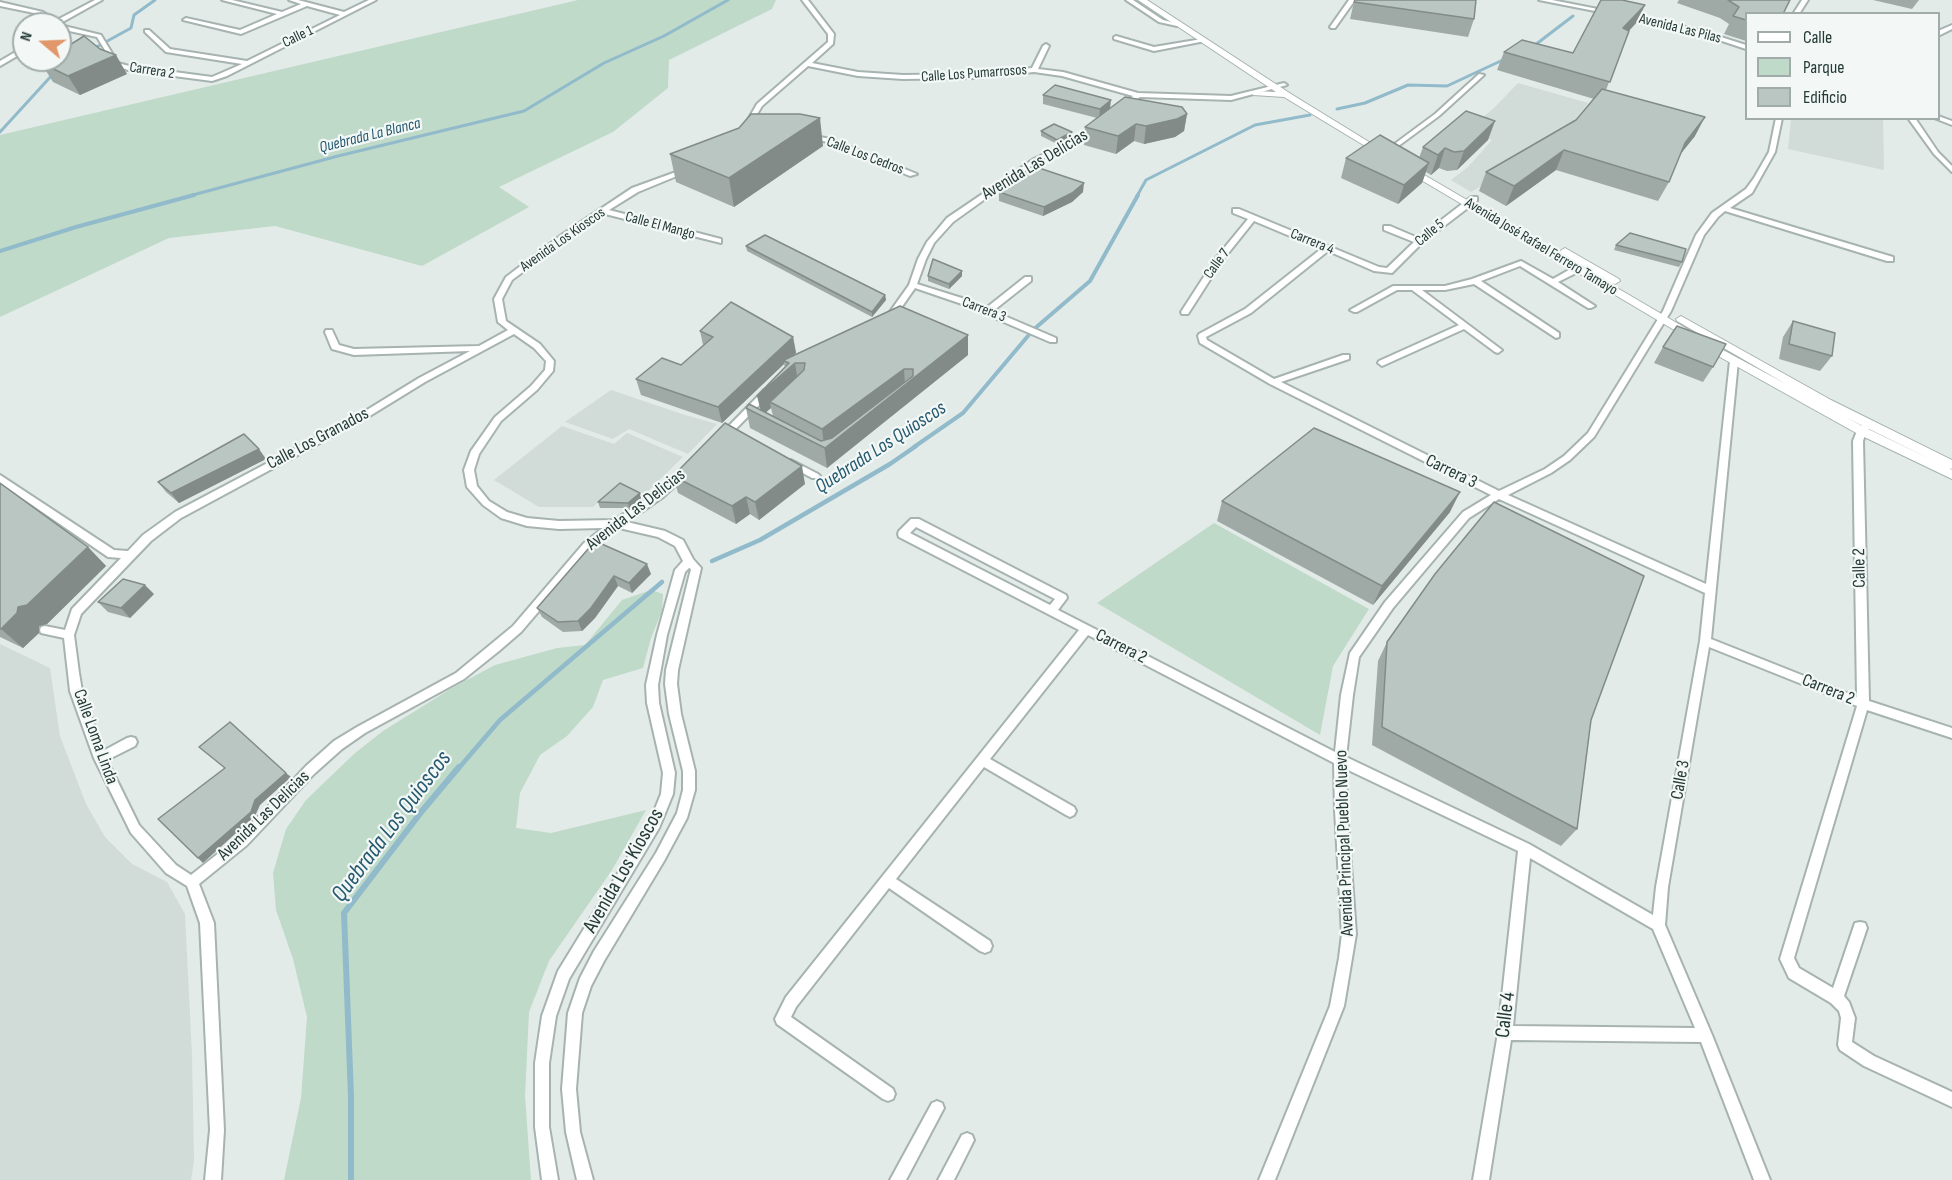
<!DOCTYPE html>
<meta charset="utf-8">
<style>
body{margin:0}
#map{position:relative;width:1952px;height:1180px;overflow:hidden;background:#e3ebe9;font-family:"Sofia Sans Condensed",sans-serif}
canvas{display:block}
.legend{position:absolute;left:1745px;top:12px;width:195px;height:108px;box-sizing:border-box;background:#f3f8f6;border:2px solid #a1acaa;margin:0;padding:8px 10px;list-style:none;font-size:18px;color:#253b37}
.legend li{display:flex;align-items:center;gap:12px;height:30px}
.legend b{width:30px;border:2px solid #a1acaa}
.north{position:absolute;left:12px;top:12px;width:60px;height:60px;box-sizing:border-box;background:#f3f8f6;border:2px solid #a1acaa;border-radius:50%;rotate:289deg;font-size:16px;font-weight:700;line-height:24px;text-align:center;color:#253b37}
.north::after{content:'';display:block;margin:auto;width:21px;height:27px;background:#e2976a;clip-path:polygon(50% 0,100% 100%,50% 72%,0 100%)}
</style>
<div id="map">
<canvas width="1952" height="1180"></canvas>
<ul class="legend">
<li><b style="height:8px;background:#fff"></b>Calle</li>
<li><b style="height:16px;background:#bfdac9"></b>Parque</li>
<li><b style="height:16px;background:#b9c6c2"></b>Edificio</li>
</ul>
<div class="north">N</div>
</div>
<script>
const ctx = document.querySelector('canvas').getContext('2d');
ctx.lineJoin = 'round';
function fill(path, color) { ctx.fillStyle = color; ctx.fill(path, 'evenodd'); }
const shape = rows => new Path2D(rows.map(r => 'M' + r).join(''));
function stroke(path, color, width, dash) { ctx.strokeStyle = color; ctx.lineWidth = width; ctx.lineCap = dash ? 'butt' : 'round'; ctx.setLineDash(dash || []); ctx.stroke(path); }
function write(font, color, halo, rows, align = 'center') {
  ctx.font = font + ' "Sofia Sans Condensed",sans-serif'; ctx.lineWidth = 4.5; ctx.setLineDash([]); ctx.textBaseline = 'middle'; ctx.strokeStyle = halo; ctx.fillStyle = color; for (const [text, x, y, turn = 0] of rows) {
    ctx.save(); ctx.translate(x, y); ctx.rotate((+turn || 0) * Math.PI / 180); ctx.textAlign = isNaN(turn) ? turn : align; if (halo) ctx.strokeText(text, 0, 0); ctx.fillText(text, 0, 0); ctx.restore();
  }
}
fill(shape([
 [1518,83,1588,103,1558,141,1471,192,1451,180,1468,167,1492,140,1466,131,1494,108],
 [1791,119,1883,119,1884,170,1788,149],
 [611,390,685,415,717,424,688,454,629,429,613,439,565,422],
 [562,426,614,444,627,433,683,457,645,494,620,482,593,507,539,507,494,480],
 [0,644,50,668,60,736,86,804,105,837,132,864,167,882,185,914,192,1054,194,1161,191,1180,0,1180]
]), '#d1dbd8');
fill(shape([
 [578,0,776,0,772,9,669,60,668,88,613,132,499,187,529,207,422,266,275,226,169,238,0,317,0,135],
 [1214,523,1369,609,1333,666,1320,735,1097,603],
 [651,590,663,594,662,611,651,638,643,668,603,680,593,707,567,736,540,755,520,793,516,828,551,833,646,810,612,870,549,961,529,1012,525,1096,531,1180,284,1180,301,1098,307,1017,293,959,276,910,273,873,286,829,306,800,355,753,383,731,452,688,495,665,557,648,585,645,622,600]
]), '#bfdac9');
stroke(shape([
 [1535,45,1573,16],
 [91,50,131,28,134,15,155,0],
 [1337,109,1365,103,1408,85,1447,86,1505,59],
 [0,132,54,73],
 [189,196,338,156,524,111,604,63,664,36,728,0],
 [1137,196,1146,180,1255,125,1310,115]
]), '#91baca', 3);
stroke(shape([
 [0,251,76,227,194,195],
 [914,447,963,413,1033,330,1090,281,1138,195]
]), '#91baca', 4);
stroke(shape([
 [712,561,760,540,890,464,916,446],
 [458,769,500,720,662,582]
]), '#91baca', 4.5);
stroke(shape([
 [351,1180,351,1097,344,913,422,811,459,767]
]), '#91baca', 6);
const minor = shape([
 [95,0,102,0,59,24,51,24,39,14,0,6,0,2,43,12,55,21,95,0],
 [222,0,232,0,282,12,301,4,289,0,298,0,344,12,369,0,376,0,227,76,212,81,128,70,114,65,97,37,60,29,60,25,101,35,118,63,129,66,212,77,242,64,166,52,145,32,145,30,149,30,170,49,247,61,340,15,307,6,241,34,183,20,186,18,240,30,277,14,222,0],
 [802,0,808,0,834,34,833,44,812,63,858,72,903,75,975,74,1032,68,1043,46,1046,44,1049,46,1038,69,1063,72,1138,93,1231,96,1284,83,1287,85,1231,100,1140,97,1123,109,1121,108,1121,106,1133,96,1062,76,1034,72,975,78,903,79,858,76,808,66,762,106,750,126,746,126,745,125,757,104,828,42,828,34,802,0],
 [1126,0,1133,0,1163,20,1180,24,1177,26,1159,22,1126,0],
 [1349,0,1355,0,1335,28,1331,28,1330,27,1349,0],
 [1539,0,1552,0,1613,12,1610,14,1539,0],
 [1802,0,1808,0,1799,14,1793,14,1802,0],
 [1625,13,1702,31,1746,45,1746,49,1698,33,1623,16,1623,14,1625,13],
 [1952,25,1952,29,1938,36,1938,31,1952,25],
 [1116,36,1154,47,1202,39,1205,41,1154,51,1114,39,1114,37,1116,36],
 [24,47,24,52,0,66,0,61,24,47],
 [1479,74,1484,75,1439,116,1393,150,1389,150,1389,148,1435,114,1479,74],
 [1938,116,1952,121,1952,125,1934,118,1938,118,1938,116],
 [1776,118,1782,118,1775,152,1752,193,1730,208,1893,257,1893,261,1887,261,1725,211,1718,217,1704,235,1671,311,1594,437,1570,460,1551,473,1508,495,1706,584,1730,361,1731,359,1737,359,1738,361,1711,639,1857,697,1853,441,1857,431,1865,422,1871,422,1873,424,1866,432,1863,441,1869,701,1952,728,1952,738,1867,710,1794,958,1799,968,1833,988,1855,923,1860,922,1865,923,1867,928,1844,996,1849,1002,1855,1018,1852,1042,1874,1056,1952,1092,1952,1107,1864,1066,1840,1050,1838,1045,1841,1018,1839,1011,1831,1003,1789,978,1780,959,1857,706,1709,647,1668,887,1665,925,1712,1035,1770,1180,1754,1180,1701,1042,1511,1040,1489,1180,1473,1180,1498,1033,1518,851,1346,769,1347,810,1356,934,1344,1006,1275,1180,1259,1180,1330,1006,1339,958,1342,934,1335,810,1334,763,1088,635,990,759,1074,807,1076,811,1074,815,1070,817,1066,815,984,767,896,879,990,941,992,946,990,951,985,953,980,951,889,888,796,1007,791,1017,893,1089,895,1094,893,1099,888,1101,883,1099,777,1024,775,1019,786,997,1079,630,899,537,898,534,899,531,911,519,919,519,1066,595,1067,598,1058,610,1335,752,1341,695,1350,653,1385,602,1463,512,1491,495,1270,384,1200,343,1198,336,1199,334,1245,309,1321,249,1254,221,1222,261,1188,314,1182,314,1181,312,1216,258,1248,219,1233,213,1233,209,1239,209,1379,267,1387,268,1414,242,1384,230,1384,226,1390,226,1418,238,1471,197,1477,197,1477,201,1422,243,1392,273,1374,271,1328,251,1251,313,1206,337,1207,340,1274,379,1343,355,1349,355,1349,359,1281,382,1499,491,1545,469,1564,456,1588,433,1663,311,1696,235,1712,213,1746,189,1754,178,1769,152,1776,118],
 [1499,499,1705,593,1700,641,1656,887,1653,915,1529,844,1346,757,1353,695,1359,657,1393,608,1469,518,1499,499],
 [916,527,1055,599,1050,605,910,533,916,527],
 [1530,858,1653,929,1695,1028,1513,1026,1530,858],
 [1908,118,1915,118,1938,152,1952,166,1952,172,1934,154,1908,118],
 [1094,127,1099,128,1079,141,1038,161,953,222,934,243,926,259,917,284,968,300,986,308,1025,277,1031,277,1031,281,993,311,1056,338,1056,342,1050,342,962,304,915,288,894,318,888,318,887,316,909,285,918,259,927,242,947,218,1034,159,1075,139,1094,127],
 [808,135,831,139,917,174,910,176,828,142,806,138,805,137,808,135],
 [687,168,691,170,689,171,638,192,609,210,721,239,721,243,605,214,566,240,512,280,502,299,506,321,540,344,554,361,553,371,537,390,501,421,479,454,474,470,477,486,489,501,507,512,527,518,559,521,614,520,657,493,680,472,686,472,688,474,663,497,627,522,665,531,683,540,693,559,701,568,678,670,677,684,681,714,695,771,695,790,687,818,664,861,604,961,591,986,582,1013,576,1089,580,1132,593,1180,577,1180,566,1132,562,1089,568,1013,580,978,594,951,656,853,677,813,683,790,683,771,669,714,665,684,666,670,691,569,689,568,685,572,667,635,658,685,659,703,675,773,673,794,659,828,569,979,556,1016,549,1063,549,1127,558,1180,542,1180,535,1127,535,1063,542,1016,558,971,650,821,661,794,663,773,647,703,646,685,657,635,675,570,683,561,675,546,658,537,619,528,604,538,592,549,521,632,499,651,464,679,365,733,342,749,314,774,247,845,199,884,214,923,224,1130,221,1180,205,1180,210,1130,200,923,187,886,166,873,131,833,94,758,70,691,64,638,41,633,40,630,41,627,45,626,65,630,72,609,121,558,108,557,0,483,0,475,114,550,128,551,143,535,175,512,362,413,419,378,470,351,354,355,332,349,325,332,326,330,332,330,339,345,354,349,479,346,508,330,498,322,494,299,506,277,560,236,632,188,687,168],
 [514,334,534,348,546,361,545,370,531,386,495,417,471,451,464,470,467,487,483,505,501,518,527,526,559,529,603,528,584,543,513,626,456,673,357,727,334,741,306,766,239,837,191,875,176,865,139,825,107,760,135,746,137,742,135,738,131,737,127,738,103,751,82,691,79,673,74,635,81,614,151,541,181,518,368,417,425,382,514,334],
 [1521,261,1553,279,1574,267,1580,267,1580,271,1558,282,1595,306,1591,308,1588,308,1520,266,1481,281,1559,333,1559,337,1556,338,1474,284,1445,290,1422,290,1502,350,1498,353,1495,352,1464,329,1382,366,1378,363,1379,361,1459,325,1412,290,1397,290,1357,312,1354,312,1350,310,1393,286,1445,286,1472,279,1521,261],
 [767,389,770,390,770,394,726,439,720,439,718,437,720,435,764,390,767,389],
 [791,460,818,474,820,476,818,478,812,478,788,465,786,463,788,461,791,460],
 [937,1101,942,1103,944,1108,906,1180,890,1180,932,1103,937,1101],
 [967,1133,972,1135,974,1140,954,1180,938,1180,962,1135,967,1133]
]);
const tertiary = shape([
 [1138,0,1147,0,1291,94,1387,153,1380,155,1284,97,1253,95,1253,91,1256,91,1276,92,1138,0],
 [1409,166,1694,333,1695,335,1694,337,1686,337,1406,171,1404,169,1409,166],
 [1565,248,1619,279,1620,281,1615,284,1611,283,1561,253,1560,251,1565,248],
 [1681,316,1831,400,1952,460,1952,469,1949,468,1952,470,1952,479,1858,434,1702,347,1702,343,1710,343,1786,384,1677,321,1676,319,1681,316],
 [1847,418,1932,460,1866,428,1847,418]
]);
stroke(minor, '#a6b3b0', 4);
stroke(tertiary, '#a6b3b0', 2);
fill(minor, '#fff');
fill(tertiary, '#fff');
fill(shape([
 [1679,0,1790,0,1746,14,1746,41,1724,34,1729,24,1720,18,1677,3],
 [1873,0,1919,0,1912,9],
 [1354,2,1474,19,1468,37,1350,19],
 [1637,22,1629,31,1606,90,1695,136,1679,156,1669,182,1658,201,1556,170,1506,206,1479,191,1486,172,1576,120,1594,99,1497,70,1504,52,1573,53],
 [41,63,127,74,80,95,53,82],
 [1043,95,1110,108,1187,114,1184,131,1175,137,1144,144,1134,141,1116,154,1084,145,1085,127,1097,118,1043,104],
 [1041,131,1072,137,1057,144,1041,136],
 [1488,140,1457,170,1447,171,1439,168,1431,175,1426,172,1422,183,1398,204,1341,178,1346,158,1419,158,1423,147],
 [823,146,734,207,676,182,670,154],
 [999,192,1083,192,1072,202,1043,216,999,201],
 [1616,245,1682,262,1679,267,1614,250],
 [746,246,885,295,886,300,872,317,747,251],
 [962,271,962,276,949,289,928,281,928,276],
 [1793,321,1832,356,1820,371,1779,359,1783,337],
 [700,331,793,337,796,353,793,355,968,335,968,355,827,468,750,428,746,408,760,410,785,367,784,364,722,423,641,395,636,379,681,365,703,345],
 [771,408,773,416,766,412],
 [1663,347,1713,367,1703,382,1654,363],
 [266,459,179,503,166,492,158,482],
 [673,476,805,484,759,520,750,514,736,524,678,493],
 [0,483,88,547,106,566,47,624,39,626,39,633,23,648,0,637],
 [640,493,641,498,629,508,600,508,598,502],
 [1222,501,1450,512,1373,605,1217,521],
 [595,541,651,574,632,593,618,586,595,618,582,631,563,632,542,617,537,608],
 [154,594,130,618,108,612,98,602],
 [1387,642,1591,720,1577,829,1561,846,1372,745,1378,661]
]), '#9faaa7');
fill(shape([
 [1645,5,1637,22,1615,46,1623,28],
 [116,55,127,74,80,95,68,76],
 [1111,100,1110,109,1099,118,1100,109],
 [1187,114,1184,131,1175,137,1144,144,1146,126],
 [1705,117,1695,136,1674,162,1685,143],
 [820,118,823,146,734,207,729,178],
 [1495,121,1488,140,1457,170,1464,151],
 [1136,124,1134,141,1116,154,1118,136],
 [1072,132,1072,137,1057,144,1057,140],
 [1445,148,1439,168,1431,175,1438,155],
 [1564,150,1556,170,1506,206,1514,186],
 [1429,163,1422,183,1398,204,1404,185],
 [1084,183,1083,192,1072,202,1043,216,1044,207],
 [962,271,962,276,949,289,949,284],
 [885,295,886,300,872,317,872,312],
 [968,335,968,355,827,468,822,429,904,369,905,384],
 [793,337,796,353,786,362,784,361,784,364,722,423,718,407],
 [795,363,798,383,770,402,771,408,762,416,757,396],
 [259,449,266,459,179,503,171,493],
 [802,466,805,484,759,520,755,502],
 [1460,492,1450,512,1373,605,1382,586],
 [640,493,641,498,629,508,628,503],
 [746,497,750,514,736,524,732,506],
 [88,547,106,566,47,624,39,626,39,633,23,648,1,629,18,607],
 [647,564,651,574,632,593,629,583],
 [614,576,618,586,595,618,582,631,578,621],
 [145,585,154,594,130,618,121,608],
 [286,773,291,777,260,805,255,816,203,863,198,858,255,800]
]), '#828b88');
const building = shape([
 [1355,0,1476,0,1474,19,1354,2,1355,0],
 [1601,0,1622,0,1645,5,1623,28,1629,31,1610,82,1504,52,1522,40,1573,53,1601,0],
 [1728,0,1790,0,1783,14,1746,14,1746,20,1733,16,1739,7,1728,0],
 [84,36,100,49,116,55,68,76,41,63,46,60,60,60,60,51,84,36],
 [1055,85,1111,100,1100,109,1043,95,1055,85],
 [1602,89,1705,117,1685,143,1669,182,1564,150,1514,186,1486,172,1576,120,1602,89],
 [1125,97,1182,107,1187,114,1177,119,1146,126,1136,124,1118,136,1085,127,1125,97],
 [1466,111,1495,121,1464,151,1454,152,1445,148,1438,155,1423,147,1466,111],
 [751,114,800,114,820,118,729,178,670,154,739,128,751,114],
 [1054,124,1072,132,1057,140,1041,131,1054,124],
 [1380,135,1429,163,1404,185,1346,158,1380,135],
 [1033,166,1084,183,1072,193,1044,207,999,192,1033,166],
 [1630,233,1686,249,1682,262,1616,245,1630,233],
 [765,235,885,295,872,312,746,246,765,235],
 [933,259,962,271,949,284,928,276,933,259],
 [731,302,793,337,718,407,636,379,662,358,681,365,713,337,700,331,731,302],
 [900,306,968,335,825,448,746,408,749,404,821,441,832,438,913,376,913,369,904,369,822,429,770,402,804,370,805,363,795,363,757,396,789,363,784,361,786,359,900,306],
 [1793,321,1835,333,1832,356,1789,344,1793,321],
 [1677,326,1726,344,1713,367,1663,347,1677,326],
 [725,423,802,466,755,502,746,497,732,506,673,476,725,423],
 [1314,428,1460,492,1382,586,1222,501,1314,428],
 [244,434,259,449,171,493,158,482,244,434],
 [0,483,88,547,27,605,18,607,17,613,1,629,0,629,0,483],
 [620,483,640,493,628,503,598,502,620,483],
 [1494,502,1644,576,1591,720,1577,829,1382,727,1387,642,1435,574,1494,502],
 [595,541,647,564,629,583,614,576,591,608,578,621,558,622,537,608,595,541],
 [123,579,145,585,121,608,98,602,123,579],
 [230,722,286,773,255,800,251,812,198,858,158,819,225,768,199,747,230,722]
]);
fill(building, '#b9c6c2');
stroke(building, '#828b88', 1.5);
write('15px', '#253b37', '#f3f8f6', [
 ["Avenida Las Pilas",1680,29,14],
 ["Calle 1",298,37,-26],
 ["Carrera 2",152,71,9],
 ["Calle Los Pumarrosos",974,74,-4],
 ["Calle Los Cedros",865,156,21],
 ["Calle El Mango",660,226,15],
 ["Calle 5",1430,233,-40],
 ["Avenida Los Kioscos",563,240,-35],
 ["Carrera 4",1312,242,22],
 ["Avenida José Rafael Ferrero Tamayo",1541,247,31],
 ["Calle 7",1217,264,-54],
 ["Carrera 3",984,310,21]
]);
write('italic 16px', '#265a70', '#f3f8f6', [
 ["Quebrada La Blanca",370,136,-14]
]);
write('18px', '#253b37', '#f3f8f6', [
 ["Avenida Las Delicias",1035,165,-31],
 ["Calle Los Granados",318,439,-28],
 ["Carrera 3",1451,472,26],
 ["Avenida Las Delicias",636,510,-38],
 ["Calle 2",1860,568,-91],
 ["Carrera 2",1121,647,27],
 ["Carrera 2",1828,690,22],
 ["Calle Loma Linda",95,737,70],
 ["Calle 3",1681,780,-80],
 ["Avenida Las Delicias",264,816,-44],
 ["Avenida Principal Pueblo Nuevo",1345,843,-92]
]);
write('italic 20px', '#265a70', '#f3f8f6', [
 ["Quebrada Los Quioscos",881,448,-33]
]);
write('21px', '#253b37', '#f3f8f6', [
 ["Avenida Los Kioscos",624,871,-60],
 ["Calle 4",1506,1015,-83]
]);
write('italic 24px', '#265a70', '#f3f8f6', [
 ["Quebrada Los Quioscos",392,827,-53]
]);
</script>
